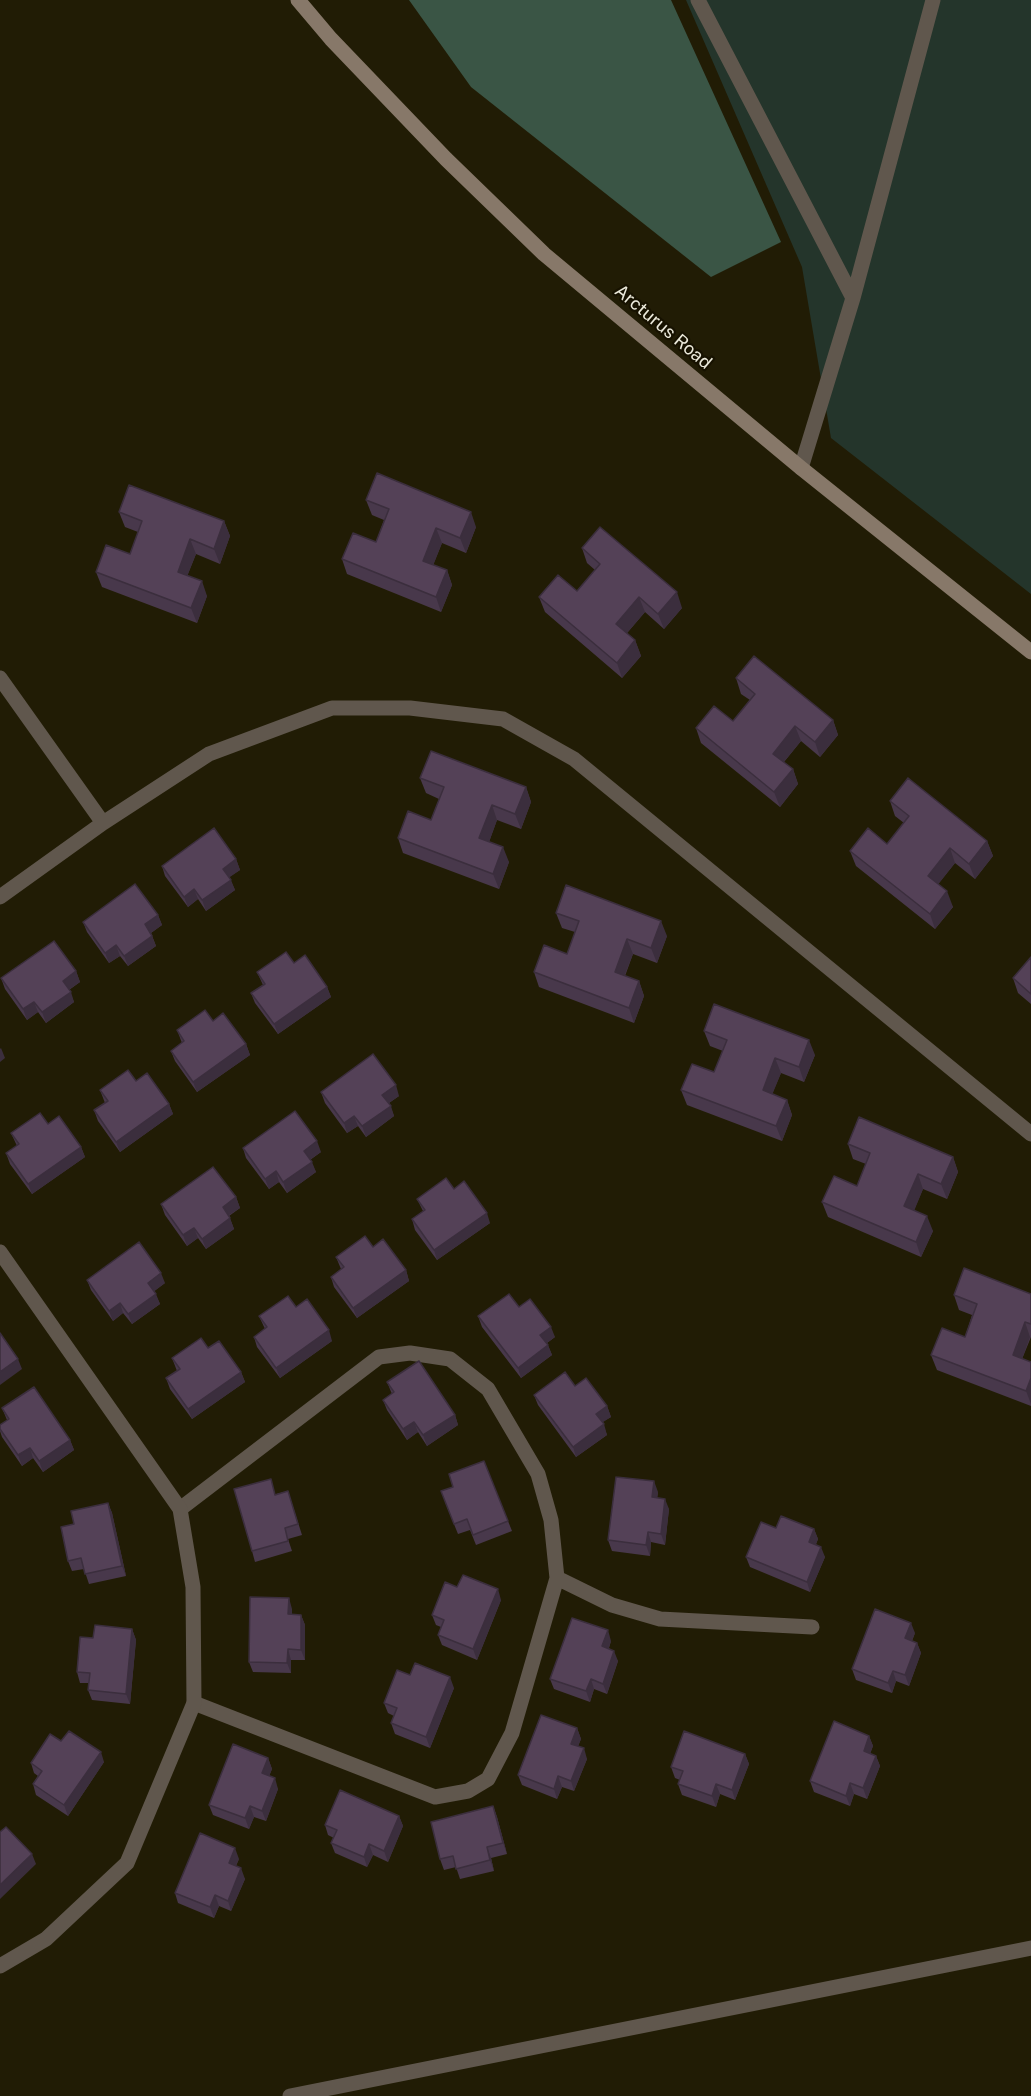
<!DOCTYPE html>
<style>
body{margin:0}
canvas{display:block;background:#211c05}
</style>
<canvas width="1031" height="2096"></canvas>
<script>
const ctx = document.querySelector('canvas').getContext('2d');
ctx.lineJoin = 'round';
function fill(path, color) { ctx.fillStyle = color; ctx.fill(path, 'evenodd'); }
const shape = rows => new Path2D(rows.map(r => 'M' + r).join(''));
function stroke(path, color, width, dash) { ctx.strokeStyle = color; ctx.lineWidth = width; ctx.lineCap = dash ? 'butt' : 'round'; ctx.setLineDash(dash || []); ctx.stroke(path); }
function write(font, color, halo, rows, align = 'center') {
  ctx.font = font + ' "Public Sans",sans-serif'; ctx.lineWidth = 4.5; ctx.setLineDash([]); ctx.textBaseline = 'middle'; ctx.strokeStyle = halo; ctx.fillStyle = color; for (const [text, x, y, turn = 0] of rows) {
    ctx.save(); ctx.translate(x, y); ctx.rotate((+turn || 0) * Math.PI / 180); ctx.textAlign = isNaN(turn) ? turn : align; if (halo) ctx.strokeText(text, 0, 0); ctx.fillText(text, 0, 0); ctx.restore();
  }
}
fill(shape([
 [686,0,1031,0,1031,594,831,438,802,267]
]), '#24352b');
fill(shape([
 [409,0,671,0,781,242,711,277,471,87]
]), '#3a5545');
stroke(shape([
 [698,0,853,298,801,468],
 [853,298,933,0],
 [180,1509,379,1357,410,1353,450,1359,488,1389,538,1474,551,1520,557,1578,512,1733,488,1779,468,1791,435,1797,194,1703],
 [557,1578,612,1605,660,1619,812,1627]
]), '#60574d', 15);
stroke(shape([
 [0,678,103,823],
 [0,897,103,823,209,754,332,708,410,708,503,719,574,759,1031,1134],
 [0,1252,180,1509,193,1587,194,1703,127,1863,46,1939,0,1966],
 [290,2096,1031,1948]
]), '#60574d', 15);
stroke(shape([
 [298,0,331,39,446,159,544,254,801,468,1031,652]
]), '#877869', 15);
fill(shape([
 [366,500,476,527,466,553,442,543,433,565,447,570,452,585,441,612,347,574,342,559,376,542,384,520,372,515],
 [119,512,224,521,230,536,220,564,196,554,187,576,207,596,197,623,102,587,96,572,130,554,138,532,125,527],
 [582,548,682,608,664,629,645,612,627,633,635,640,641,656,622,678,545,612,539,597,577,591,595,570,587,563],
 [736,678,833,720,838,735,820,757,801,741,784,762,793,769,798,784,780,807,701,743,696,728,733,721,750,700,741,694],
 [420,778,526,787,531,802,521,829,497,820,489,842,509,862,499,889,403,853,398,838,431,820,439,799,426,793],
 [890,801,987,841,993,856,975,879,955,863,938,884,953,907,935,929,856,866,850,851,887,844,904,823,895,816],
 [236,859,240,870,229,877,235,890,206,911,198,899,188,907,165,876,162,866],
 [556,913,667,936,657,963,633,954,625,976,639,981,644,996,634,1023,539,987,534,972,567,954,575,932,562,928],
 [158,915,162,925,151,933,156,946,128,966,120,956,109,963,87,932,83,922],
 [1031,957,1031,1004,1018,993,1013,978],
 [76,971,80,982,69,990,74,1002,46,1023,38,1012,27,1020,5,989,1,978],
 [257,972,327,987,331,997,278,1034,255,1003,251,993,263,985],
 [177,1030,246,1044,250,1055,197,1092,175,1061,171,1051,182,1043],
 [704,1031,815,1055,804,1082,781,1073,772,1094,787,1100,792,1115,782,1141,687,1105,681,1090,714,1072,723,1051,710,1046],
 [100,1090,169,1104,173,1114,120,1152,98,1121,94,1110,105,1103],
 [321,1092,399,1096,389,1103,394,1116,366,1137,358,1126,347,1133,325,1103],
 [11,1133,81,1147,85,1157,32,1194,10,1164,6,1153,17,1146],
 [848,1144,953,1157,958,1172,947,1199,923,1189,914,1210,933,1231,921,1257,828,1217,822,1202,857,1186,866,1164,853,1159],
 [243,1148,321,1152,310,1160,316,1172,287,1193,279,1182,269,1189,246,1158],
 [236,1197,240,1208,229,1216,234,1229,206,1249,198,1238,187,1246,165,1215,161,1204],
 [417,1199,490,1223,437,1260,415,1230,412,1219,423,1211],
 [336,1257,406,1270,409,1281,357,1318,334,1287,331,1277,341,1269],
 [87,1280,165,1283,154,1291,160,1304,132,1324,123,1313,113,1321,91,1290],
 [1031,1294,1031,1337,1022,1359,1031,1362,1031,1406,937,1370,931,1355,965,1337,972,1315,959,1310,954,1295],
 [296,1307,332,1341,280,1378,257,1347,254,1337,265,1329,259,1316],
 [519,1307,555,1337,547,1343,552,1355,521,1378,482,1327,478,1316],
 [208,1348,241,1372,245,1382,192,1419,170,1389,166,1378,177,1371,172,1358],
 [387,1382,455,1415,458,1425,427,1446,418,1432,407,1440,387,1410,383,1400,392,1394],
 [575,1386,607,1406,611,1417,602,1422,607,1435,576,1457,538,1405,534,1395],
 [2,1408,70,1440,74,1450,43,1472,33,1458,22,1466,2,1437,0,1431,0,1425,7,1420],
 [484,1461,512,1531,476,1545,470,1530,458,1534,445,1502,453,1487],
 [288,1491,302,1535,288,1539,292,1551,255,1562,252,1551,276,1494],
 [658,1492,657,1498,669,1509,665,1545,651,1542,650,1556,612,1551,608,1540],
 [108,1503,112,1513,126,1576,89,1584,84,1569,72,1571,68,1561,74,1524],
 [776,1528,814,1529,818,1539,816,1544,825,1557,810,1592,750,1567,746,1557],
 [457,1587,501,1600,477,1660,442,1645,438,1635,441,1627,436,1625,432,1615],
 [292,1609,292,1615,301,1615,305,1625,305,1660,291,1660,291,1673,253,1672,249,1662],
 [132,1629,136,1640,130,1704,92,1700,88,1690,89,1683,80,1683,77,1672,93,1638],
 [915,1633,912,1641,917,1643,921,1653,909,1686,896,1681,892,1693,856,1680,852,1669],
 [611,1641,609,1648,618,1661,607,1694,594,1689,590,1702,554,1689,550,1679],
 [410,1675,454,1688,430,1748,395,1734,391,1723,394,1716,388,1713,384,1703],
 [577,1728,581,1739,578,1746,587,1759,574,1791,562,1787,557,1799,522,1785,518,1775],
 [869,1736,873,1746,870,1754,876,1756,880,1766,867,1799,854,1794,850,1806,814,1792,810,1781],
 [61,1741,104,1762,68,1816,36,1795,33,1784,38,1776,34,1773,31,1763],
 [745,1754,749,1764,735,1800,720,1794,716,1807,682,1795,678,1784,680,1780,675,1778,671,1767],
 [268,1758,272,1769,269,1776,278,1789,266,1821,254,1817,249,1829,213,1815,209,1805],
 [493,1806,497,1817,507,1854,491,1858,494,1871,460,1879,456,1867,444,1870,440,1859],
 [399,1816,403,1826,388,1862,373,1855,367,1867,335,1853,331,1843,334,1838,328,1835,325,1825],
 [239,1859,236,1866,245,1879,231,1911,219,1906,214,1918,178,1903,175,1893]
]), '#48384b');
fill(shape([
 [471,512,476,527,466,553,460,538],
 [224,521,230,536,220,564,214,549],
 [436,528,442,543,429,576,423,561],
 [190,539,196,554,183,587,178,572],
 [447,570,452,585,441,612,436,597],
 [202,581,207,596,197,623,191,608],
 [677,592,682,608,664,629,658,614],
 [639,597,645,612,622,639,616,624],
 [635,640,641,656,622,678,617,663],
 [833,720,838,735,820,757,815,742],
 [795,726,801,741,778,769,773,754],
 [793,769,798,784,780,807,774,792],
 [526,787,531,802,521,829,515,814],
 [492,805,497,820,485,853,479,838],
 [987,841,993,856,975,879,969,864],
 [503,847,509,862,499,889,493,874],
 [950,848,955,863,933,891,928,876],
 [236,859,240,870,227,879,223,869],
 [231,880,235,890,206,911,202,900],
 [194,889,198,899,188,907,184,897],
 [947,891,953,907,935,929,930,914],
 [158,915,162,925,148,935,145,924],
 [661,921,667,936,657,963,651,948],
 [152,936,156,946,128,966,124,956],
 [627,939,633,954,620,987,615,972],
 [116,945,120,956,109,963,105,953],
 [76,971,80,982,67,991,63,981],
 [639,981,644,996,634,1023,629,1008],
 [327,987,331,997,278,1034,274,1024],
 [71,992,74,1002,46,1023,42,1012],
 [34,1002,38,1012,27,1020,23,1009],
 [809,1040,815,1055,804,1082,799,1067],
 [246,1044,250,1055,197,1092,193,1082],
 [1,1048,5,1058,0,1062,0,1049],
 [775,1058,781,1073,768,1105,763,1090],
 [396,1085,399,1096,386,1105,382,1095],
 [787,1100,792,1115,782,1141,776,1126],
 [169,1104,173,1114,120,1152,116,1142],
 [391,1106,394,1116,366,1137,362,1126],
 [354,1116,358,1126,347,1133,344,1123],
 [317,1141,321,1152,308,1161,304,1151],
 [81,1147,85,1157,32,1194,28,1184],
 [953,1157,958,1172,947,1199,941,1184],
 [312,1162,316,1172,287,1193,283,1182],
 [276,1171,279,1182,269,1189,265,1179],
 [918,1174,923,1189,910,1221,904,1206],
 [236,1197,240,1208,226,1217,223,1207],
 [487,1213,490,1223,437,1260,434,1250],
 [927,1216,933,1231,921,1257,916,1242],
 [230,1218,234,1229,206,1249,202,1239],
 [194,1228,198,1238,187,1246,183,1235],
 [406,1270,409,1281,357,1318,353,1308],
 [161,1273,165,1283,152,1293,148,1283],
 [156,1294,160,1304,132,1324,128,1314],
 [120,1303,123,1313,113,1321,109,1311],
 [1025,1322,1030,1337,1018,1370,1013,1355],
 [551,1327,555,1337,544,1345,540,1335],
 [329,1330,332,1341,280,1378,276,1368],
 [548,1345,552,1355,521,1378,518,1368],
 [18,1359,22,1369,0,1385,0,1372],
 [241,1372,245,1382,192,1419,188,1409],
 [1031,1378,1031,1404,1026,1391],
 [607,1406,611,1417,600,1424,596,1414],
 [455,1415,458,1425,427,1446,423,1435],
 [414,1422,418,1432,407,1440,403,1429],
 [604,1424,607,1435,576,1457,573,1447],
 [70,1440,74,1450,43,1472,39,1461],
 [30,1448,33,1458,22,1466,18,1455],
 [654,1481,658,1492,656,1508,652,1497],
 [665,1499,669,1509,665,1545,661,1534],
 [108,1503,112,1513,126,1576,122,1566],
 [814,1529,818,1539,813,1552,809,1542],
 [648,1532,651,1542,650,1556,646,1545],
 [821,1547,825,1557,810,1592,807,1582],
 [498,1589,501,1600,477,1660,473,1649],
 [289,1598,292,1609,292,1625,288,1614],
 [301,1615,305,1625,305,1660,301,1650],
 [911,1623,915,1633,909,1648,905,1638],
 [132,1629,136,1640,130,1704,126,1694],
 [608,1630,611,1641,606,1656,602,1646],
 [917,1643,921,1653,909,1686,905,1675],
 [288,1649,291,1660,291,1673,287,1663],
 [614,1651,618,1661,607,1694,603,1684],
 [893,1671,896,1681,892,1693,888,1683],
 [450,1677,454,1688,430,1748,426,1737],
 [591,1679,594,1689,590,1702,586,1691],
 [577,1728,581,1739,575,1754,571,1744],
 [869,1736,873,1746,867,1761,864,1751],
 [584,1748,587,1759,574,1791,571,1781],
 [101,1752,104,1762,68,1816,64,1805],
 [745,1754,749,1764,735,1800,732,1790],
 [876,1756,880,1766,867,1799,863,1788],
 [268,1758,272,1769,266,1784,262,1773],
 [558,1776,562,1787,557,1799,554,1789],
 [275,1778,278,1789,266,1821,262,1811],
 [850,1783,854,1794,850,1806,846,1796],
 [716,1784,720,1794,716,1807,712,1796],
 [250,1806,254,1817,249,1829,245,1818],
 [493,1806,497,1817,507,1854,503,1843],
 [399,1816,403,1826,388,1862,384,1851],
 [369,1844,373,1855,367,1867,364,1857],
 [487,1847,491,1858,494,1871,490,1860],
 [235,1848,239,1859,232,1873,229,1863],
 [32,1854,36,1864,0,1899,0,1885],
 [241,1868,245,1879,231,1911,228,1901],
 [215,1895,219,1906,214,1918,210,1907]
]), '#3b2e3d');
const building = shape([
 [377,473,471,512,460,538,436,528,423,561,447,570,436,597,342,559,353,533,376,542,389,509,366,500,377,473],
 [129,485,224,521,214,549,190,539,178,572,202,581,191,608,96,572,106,545,130,554,142,521,119,512,129,485],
 [600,527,677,592,658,614,639,597,616,624,635,640,617,663,539,597,558,575,577,591,600,564,582,548,600,527],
 [754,656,833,720,815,742,795,726,773,754,793,769,774,792,696,728,714,706,733,721,755,694,736,678,754,656],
 [431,751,526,787,515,814,492,805,479,838,503,847,493,874,398,838,408,811,431,820,444,787,420,778,431,751],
 [908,778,987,841,969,864,950,848,928,876,947,891,930,914,850,851,868,828,887,844,909,816,890,801,908,778],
 [214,828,236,859,223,869,231,880,202,900,194,889,184,897,162,866,214,828],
 [135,884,158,915,145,924,152,936,124,956,116,945,105,953,83,922,135,884],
 [566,885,661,921,651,948,627,939,615,972,639,981,629,1008,534,972,544,945,567,954,579,921,556,913,566,885],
 [54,941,76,971,63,981,71,992,42,1012,34,1002,23,1009,1,978,54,941],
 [286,952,294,963,305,955,327,987,274,1024,251,993,265,984,257,972,286,952],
 [1031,957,1031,994,1013,978,1031,957],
 [714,1004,809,1040,799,1067,775,1058,763,1090,787,1100,776,1126,681,1090,692,1064,714,1072,727,1040,704,1031,714,1004],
 [205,1010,213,1021,223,1013,246,1044,193,1082,171,1051,184,1041,177,1030,205,1010],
 [373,1054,396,1085,382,1095,391,1106,362,1126,354,1116,344,1123,321,1092,373,1054],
 [128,1070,136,1081,147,1073,169,1104,116,1142,94,1110,108,1101,100,1090,128,1070],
 [295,1111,317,1141,304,1151,312,1162,283,1182,276,1171,265,1179,243,1148,295,1111],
 [40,1113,48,1124,59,1116,81,1147,28,1184,6,1153,19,1144,11,1133,40,1113],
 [859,1117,953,1157,941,1184,918,1174,904,1206,927,1216,916,1242,822,1202,834,1176,857,1186,870,1153,848,1144,859,1117],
 [213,1167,236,1197,223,1207,230,1218,202,1239,194,1228,183,1235,161,1204,213,1167],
 [446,1178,454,1189,464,1181,487,1213,434,1250,412,1219,425,1210,417,1199,446,1178],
 [365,1236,373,1247,383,1239,406,1270,353,1308,331,1277,344,1267,336,1257,365,1236],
 [139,1242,161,1273,148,1283,156,1294,128,1314,120,1303,109,1311,87,1280,139,1242],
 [964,1268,1031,1294,1031,1324,1025,1322,1013,1355,1031,1362,1031,1378,1026,1391,931,1355,942,1328,965,1337,977,1304,954,1295,964,1268],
 [509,1294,519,1307,530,1299,551,1327,540,1335,548,1345,518,1368,478,1316,509,1294],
 [288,1296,296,1307,307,1299,329,1330,276,1368,254,1337,267,1327,259,1316,288,1296],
 [0,1333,18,1359,0,1372,0,1333],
 [201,1338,208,1348,219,1341,241,1372,188,1409,166,1378,180,1369,172,1358,201,1338],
 [419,1361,455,1415,423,1435,414,1422,403,1429,383,1400,394,1392,387,1382,419,1361],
 [565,1372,575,1386,586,1378,607,1406,596,1414,604,1424,573,1447,534,1395,565,1372],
 [34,1387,70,1440,39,1461,30,1448,18,1455,0,1429,0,1425,9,1419,2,1408,34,1387],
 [484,1461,508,1521,473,1535,467,1519,454,1524,441,1491,453,1487,449,1474,484,1461],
 [616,1477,654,1481,652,1497,665,1499,661,1534,648,1532,646,1545,608,1540,616,1477],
 [271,1479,275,1495,288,1491,298,1524,285,1528,288,1541,252,1551,234,1489,271,1479],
 [108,1503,122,1566,85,1574,81,1558,68,1561,61,1527,74,1524,71,1511,108,1503],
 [781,1516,814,1529,809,1542,821,1547,807,1582,746,1557,761,1522,776,1528,781,1516],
 [463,1575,498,1589,473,1649,438,1635,444,1620,432,1615,445,1582,457,1587,463,1575],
 [250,1597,289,1598,288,1614,301,1615,301,1650,288,1649,287,1663,249,1662,250,1597],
 [875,1609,911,1623,905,1638,917,1643,905,1675,893,1671,888,1683,852,1669,875,1609],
 [572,1618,608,1630,602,1646,614,1651,603,1684,591,1679,586,1691,550,1679,572,1618],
 [95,1625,132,1629,126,1694,88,1690,90,1673,77,1672,80,1637,93,1638,95,1625],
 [415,1663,450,1677,426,1737,391,1723,397,1708,384,1703,397,1670,410,1675,415,1663],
 [541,1715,577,1728,571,1744,584,1748,571,1781,558,1776,554,1789,518,1775,541,1715],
 [834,1721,869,1736,864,1751,876,1756,863,1788,850,1783,846,1796,810,1781,834,1721],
 [69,1731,101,1752,64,1805,33,1784,42,1771,31,1763,50,1734,61,1741,69,1731],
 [684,1731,745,1754,732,1790,716,1784,712,1796,678,1784,683,1771,671,1767,684,1731],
 [233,1744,268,1758,262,1773,275,1778,262,1811,250,1806,245,1818,209,1805,233,1744],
 [340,1790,399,1816,384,1851,369,1844,364,1857,331,1843,337,1830,325,1825,340,1790],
 [493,1806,503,1843,487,1847,490,1860,456,1869,453,1856,440,1859,431,1822,493,1806],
 [6,1827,32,1854,0,1885,0,1832,6,1827],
 [200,1833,235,1848,229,1863,241,1868,228,1901,215,1895,210,1907,175,1893,200,1833]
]);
fill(building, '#544157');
stroke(building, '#3b2e3d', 1.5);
write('18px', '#ebe9da', '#171200', [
 ["Arcturus Road",663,327,40]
]);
</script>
